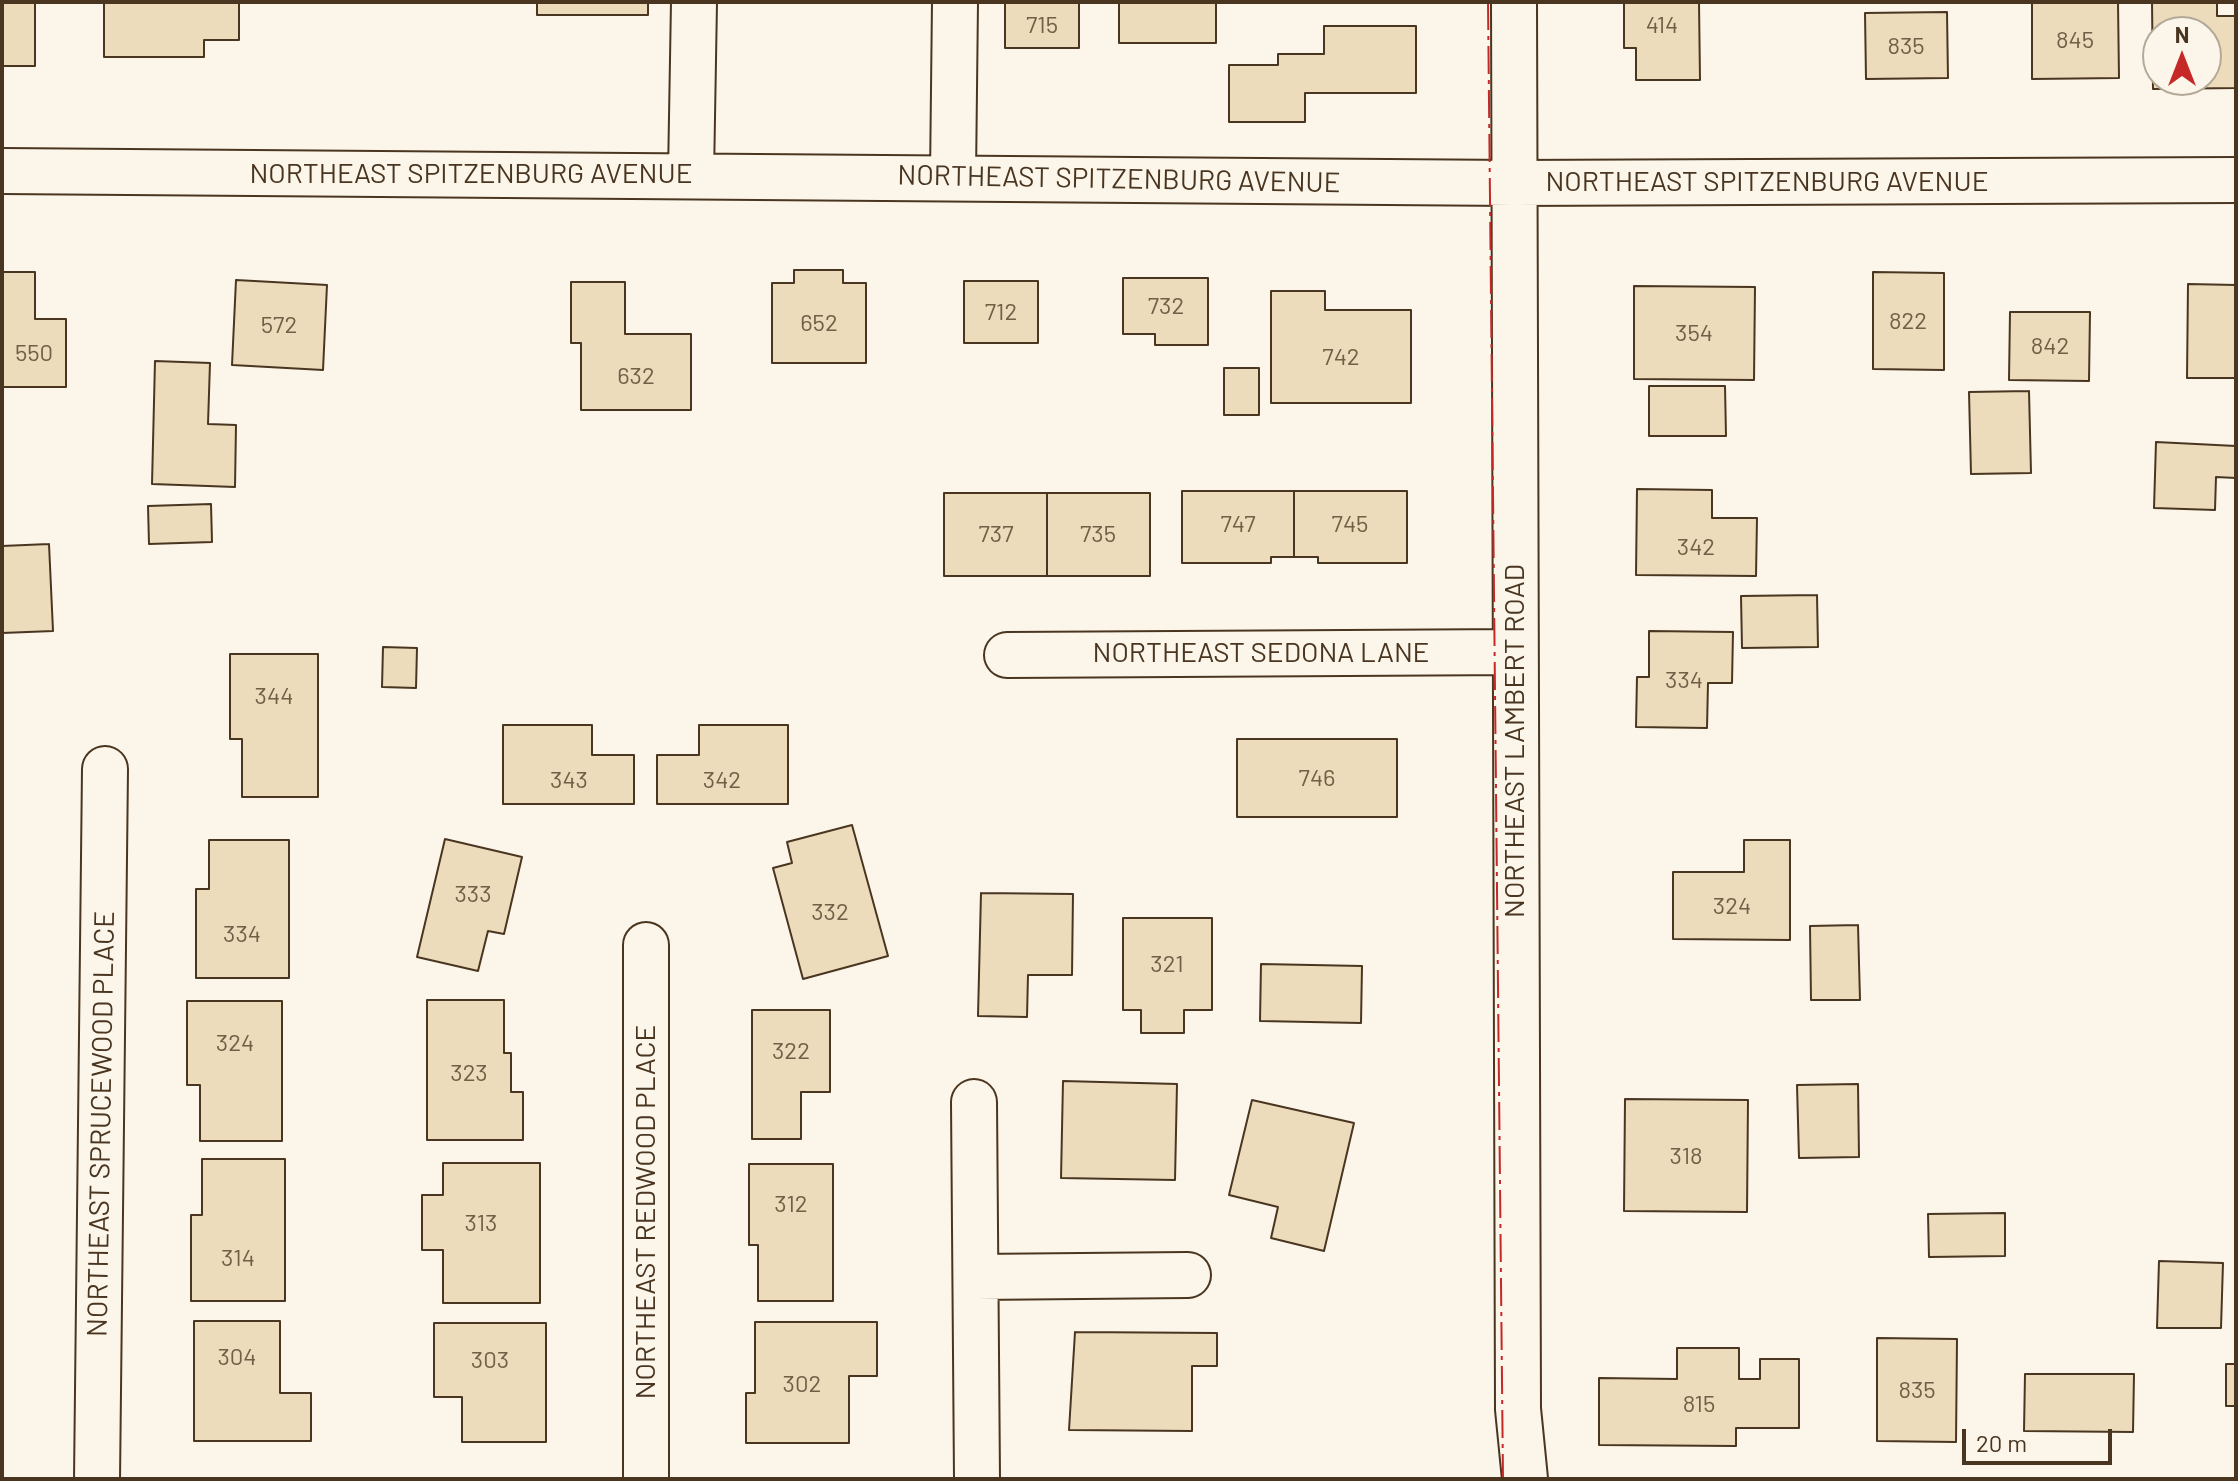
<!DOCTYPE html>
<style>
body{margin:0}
#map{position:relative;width:2238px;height:1481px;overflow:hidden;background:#fbf6e9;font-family:Barlow,sans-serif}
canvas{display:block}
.frame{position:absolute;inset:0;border:4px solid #4a3520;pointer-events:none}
.north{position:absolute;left:2142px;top:16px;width:80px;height:80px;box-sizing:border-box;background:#fbf6e9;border:2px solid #b4a999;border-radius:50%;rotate:0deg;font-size:22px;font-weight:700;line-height:32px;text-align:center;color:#4a3520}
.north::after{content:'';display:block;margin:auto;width:28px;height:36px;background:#c62828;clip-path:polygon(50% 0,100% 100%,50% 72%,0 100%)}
.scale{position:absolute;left:1962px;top:1429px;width:150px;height:36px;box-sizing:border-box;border:4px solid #4a3520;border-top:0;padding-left:10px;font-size:24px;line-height:28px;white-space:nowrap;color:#4a3520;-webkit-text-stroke:6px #fbf6e9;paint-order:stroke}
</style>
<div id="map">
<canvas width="2238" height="1481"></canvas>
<div class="frame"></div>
<div class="north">N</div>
<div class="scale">20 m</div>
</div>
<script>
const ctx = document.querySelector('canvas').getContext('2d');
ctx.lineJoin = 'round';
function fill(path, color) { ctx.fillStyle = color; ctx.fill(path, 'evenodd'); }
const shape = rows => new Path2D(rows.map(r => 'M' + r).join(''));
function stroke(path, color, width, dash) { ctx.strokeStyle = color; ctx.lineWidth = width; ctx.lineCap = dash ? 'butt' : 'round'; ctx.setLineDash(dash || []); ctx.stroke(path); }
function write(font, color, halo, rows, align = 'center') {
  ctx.font = font + ' Barlow,sans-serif'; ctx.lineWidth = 6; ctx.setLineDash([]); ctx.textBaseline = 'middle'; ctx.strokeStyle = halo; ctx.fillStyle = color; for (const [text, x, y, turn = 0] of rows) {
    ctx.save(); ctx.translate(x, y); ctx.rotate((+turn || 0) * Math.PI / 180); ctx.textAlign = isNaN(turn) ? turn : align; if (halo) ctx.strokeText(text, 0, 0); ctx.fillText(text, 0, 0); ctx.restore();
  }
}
const building = shape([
 [2,2,35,2,35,66,2,66,2,2],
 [104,2,239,2,239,40,204,40,204,57,104,57,104,2],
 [537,2,648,2,648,15,537,15,537,2],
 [1005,2,1079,2,1079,48,1005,48,1005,2],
 [1119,2,1216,2,1216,43,1119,43,1119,2],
 [1624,2,1699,2,1700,80,1636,80,1636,48,1624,48,1624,2],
 [2032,2,2118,2,2119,78,2032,79,2032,2],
 [2152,2,2217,2,2217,16,2236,16,2236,88,2153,89,2152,2],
 [2158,32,2206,32,2206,80,2158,80,2158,32],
 [1947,12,1948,78,1866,79,1865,13,1947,12],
 [1324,26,1416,26,1416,93,1305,93,1305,122,1229,122,1229,65,1278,65,1278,54,1324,54,1324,26],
 [794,270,843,270,843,283,866,283,866,363,772,363,772,283,794,283,794,270],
 [2,272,35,272,35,319,66,319,66,387,2,387,2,272],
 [1873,272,1944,273,1944,370,1873,369,1873,272],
 [1123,278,1208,278,1208,345,1155,345,1155,334,1123,334,1123,278],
 [236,280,327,285,323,370,232,365,236,280],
 [964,281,1038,281,1038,343,964,343,964,281],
 [571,282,625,282,625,334,691,334,691,410,581,410,581,343,571,343,571,282],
 [2188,284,2236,285,2236,378,2187,378,2188,284],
 [1634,286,1755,287,1754,380,1634,379,1634,286],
 [1271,291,1325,291,1325,310,1411,310,1411,403,1271,403,1271,291],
 [2010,312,2090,312,2089,381,2009,380,2010,312],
 [155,361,210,363,208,424,236,425,235,487,152,484,155,361],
 [1224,368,1259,368,1259,415,1224,415,1224,368],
 [1649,386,1725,386,1726,436,1649,436,1649,386],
 [2029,391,2031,473,1971,474,1969,392,2029,391],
 [2156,442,2236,446,2236,478,2216,477,2215,510,2154,508,2156,442],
 [1637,489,1712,490,1712,518,1757,518,1756,576,1636,575,1637,489],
 [1182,491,1294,491,1294,557,1271,557,1271,563,1182,563,1182,491],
 [1294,491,1407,491,1407,563,1318,563,1318,557,1294,557,1294,491],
 [944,493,1047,493,1047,576,944,576,944,493],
 [1047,493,1150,493,1150,576,1047,576,1047,493],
 [211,504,212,542,149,544,148,506,211,504],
 [49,544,53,631,2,633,2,546,49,544],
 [1817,595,1818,647,1742,648,1741,596,1817,595],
 [1649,631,1733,632,1732,683,1708,683,1707,728,1636,727,1637,677,1649,677,1649,631],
 [383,647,417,648,416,688,382,687,383,647],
 [230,654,318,654,318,797,242,797,242,739,230,739,230,654],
 [503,725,592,725,592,755,634,755,634,804,503,804,503,725],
 [699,725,788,725,788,804,657,804,657,755,699,755,699,725],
 [1237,739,1397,739,1397,817,1237,817,1237,739],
 [852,825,888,956,803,979,773,868,792,863,787,842,852,825],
 [2,838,3,838,3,972,2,972,2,838],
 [445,839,522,857,504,934,488,931,478,971,417,957,445,839],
 [209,840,289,840,289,978,196,978,196,889,209,889,209,840],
 [1744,840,1790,840,1790,940,1673,939,1673,872,1744,872,1744,840],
 [981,893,1073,894,1072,975,1028,975,1027,1017,978,1016,981,893],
 [1123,918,1212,918,1212,1010,1184,1010,1184,1033,1141,1033,1141,1010,1123,1010,1123,918],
 [1858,925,1860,1000,1811,1000,1810,926,1858,925],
 [1261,964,1362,966,1361,1023,1260,1021,1261,964],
 [427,1000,504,1000,504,1053,511,1053,511,1092,523,1092,523,1140,427,1140,427,1000],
 [187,1001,282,1001,282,1141,200,1141,200,1085,187,1085,187,1001],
 [752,1010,830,1010,830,1092,801,1092,801,1139,752,1139,752,1010],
 [1063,1081,1177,1084,1175,1180,1061,1178,1063,1081],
 [1858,1084,1859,1157,1799,1158,1797,1085,1858,1084],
 [1625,1099,1748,1100,1747,1212,1624,1211,1625,1099],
 [1252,1100,1354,1123,1324,1251,1271,1238,1278,1207,1229,1195,1252,1100],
 [202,1159,285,1159,285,1301,191,1301,191,1215,202,1215,202,1159],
 [443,1163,540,1163,540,1303,443,1303,443,1250,422,1250,422,1195,443,1195,443,1163],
 [749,1164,833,1164,833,1301,758,1301,758,1245,749,1245,749,1164],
 [2005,1213,2005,1256,1929,1257,1928,1214,2005,1213],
 [2159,1261,2223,1263,2221,1328,2157,1328,2159,1261],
 [194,1321,280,1321,280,1393,311,1393,311,1441,194,1441,194,1321],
 [755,1322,877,1322,877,1376,849,1376,849,1443,746,1443,746,1393,755,1393,755,1322],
 [434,1323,546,1323,546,1442,462,1442,462,1397,434,1397,434,1323],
 [1075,1332,1217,1333,1217,1366,1192,1366,1192,1431,1069,1430,1075,1332],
 [1877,1338,1957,1339,1956,1442,1877,1441,1877,1338],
 [1677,1348,1739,1348,1739,1379,1760,1379,1760,1359,1799,1359,1799,1428,1736,1428,1736,1446,1599,1445,1599,1378,1677,1379,1677,1348],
 [2226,1364,2236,1364,2236,1406,2226,1406,2226,1364],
 [2025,1374,2134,1374,2133,1432,2024,1431,2025,1374]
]);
fill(building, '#ecdcbc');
stroke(building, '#4a3520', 2);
const minor = shape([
 [1514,2,1518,1409,1525,1479],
 [2,171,1513,183,2236,180],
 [691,175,694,2],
 [953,176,955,2],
 [1007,655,1515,652],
 [646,945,646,1479],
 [974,1102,977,1479],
 [976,1277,1188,1275],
 [97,1479,105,769]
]);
stroke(minor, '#4a3520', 48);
stroke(minor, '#fbf6e9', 44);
stroke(shape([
 [1488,2,1503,1479]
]), '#c62828', 2, [28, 6, 4, 6]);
write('24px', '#725f47', null, [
 ["715",1042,25],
 ["414",1662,25],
 ["845",2075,40],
 ["835",1906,46],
 ["732",1166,306],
 ["712",1001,312],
 ["822",1908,321],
 ["652",819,323],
 ["572",279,325],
 ["354",1694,333],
 ["842",2050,346],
 ["550",34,353],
 ["742",1341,357],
 ["632",636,376],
 ["747",1238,524],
 ["745",1350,524],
 ["737",996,534],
 ["735",1098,534],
 ["342",1696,547],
 ["334",1684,680],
 ["344",274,696],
 ["746",1317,778],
 ["343",569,780],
 ["342",722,780],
 ["333",473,894],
 ["324",1732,906],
 ["332",830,912],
 ["334",242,934],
 ["321",1167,964],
 ["324",235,1043],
 ["322",791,1051],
 ["323",469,1073],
 ["318",1686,1156],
 ["312",791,1204],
 ["313",481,1223],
 ["314",238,1258],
 ["304",237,1357],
 ["303",490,1360],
 ["302",802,1384],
 ["835",1917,1390],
 ["815",1699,1404]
]);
write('28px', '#4a3520', '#fbf6e9', [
 ["NORTHEAST SPITZENBURG AVENUE",471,174],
 ["NORTHEAST SPITZENBURG AVENUE",1119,179,1],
 ["NORTHEAST SPITZENBURG AVENUE",1767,182],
 ["NORTHEAST SEDONA LANE",1261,653],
 ["NORTHEAST LAMBERT ROAD",1515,741,-90],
 ["NORTHEAST SPRUCEWOOD PLACE",101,1124,-89],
 ["NORTHEAST REDWOOD PLACE",646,1212,-90]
]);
</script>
